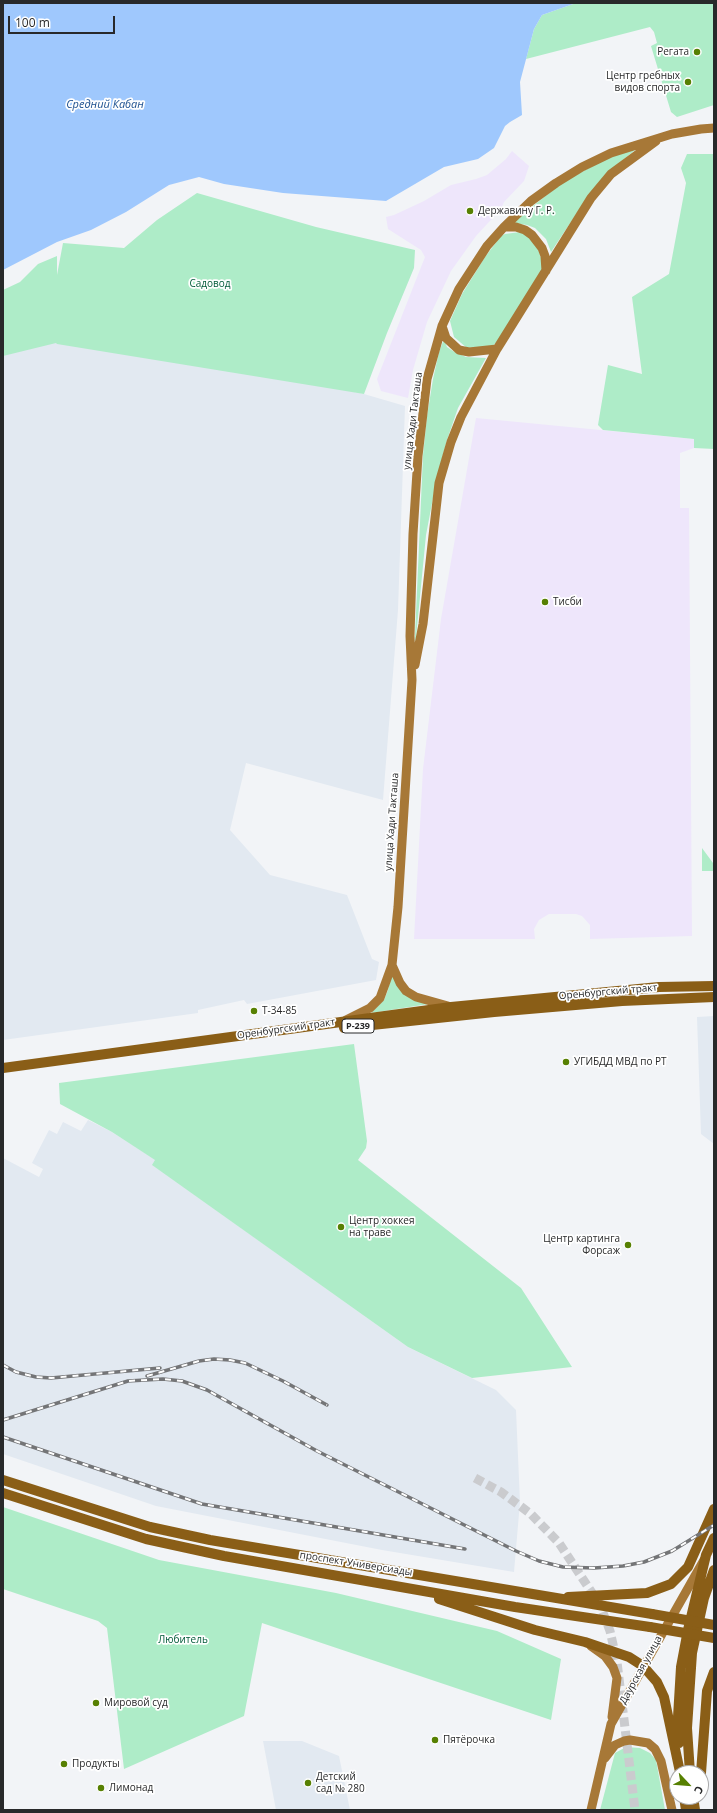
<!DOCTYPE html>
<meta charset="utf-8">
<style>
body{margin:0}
#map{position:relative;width:717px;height:1813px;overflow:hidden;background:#f2f4f7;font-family:"Open Sans",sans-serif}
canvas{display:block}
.frame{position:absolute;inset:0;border:4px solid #28292a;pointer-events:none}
.north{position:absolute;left:669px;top:1765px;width:40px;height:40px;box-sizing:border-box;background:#fff;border:1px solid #a9a9aa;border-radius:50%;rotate:116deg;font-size:11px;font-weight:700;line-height:16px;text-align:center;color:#28292a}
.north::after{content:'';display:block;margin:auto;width:14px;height:18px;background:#578002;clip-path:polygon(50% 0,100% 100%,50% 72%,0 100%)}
.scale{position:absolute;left:8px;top:16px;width:107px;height:18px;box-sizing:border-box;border:2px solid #28292a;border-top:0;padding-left:5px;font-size:12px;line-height:14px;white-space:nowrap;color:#28292a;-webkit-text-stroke:3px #fff;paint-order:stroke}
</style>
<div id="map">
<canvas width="717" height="1813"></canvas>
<div class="frame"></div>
<div class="north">С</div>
<div class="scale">100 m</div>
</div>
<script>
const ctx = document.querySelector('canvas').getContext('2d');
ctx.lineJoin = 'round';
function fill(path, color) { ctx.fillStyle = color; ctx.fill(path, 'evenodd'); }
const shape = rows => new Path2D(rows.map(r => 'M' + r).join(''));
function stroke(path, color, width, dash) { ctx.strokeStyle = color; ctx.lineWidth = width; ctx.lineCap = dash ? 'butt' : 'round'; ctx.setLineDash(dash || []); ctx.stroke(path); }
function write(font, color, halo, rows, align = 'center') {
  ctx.font = font + ' "Open Sans",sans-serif'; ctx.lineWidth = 3.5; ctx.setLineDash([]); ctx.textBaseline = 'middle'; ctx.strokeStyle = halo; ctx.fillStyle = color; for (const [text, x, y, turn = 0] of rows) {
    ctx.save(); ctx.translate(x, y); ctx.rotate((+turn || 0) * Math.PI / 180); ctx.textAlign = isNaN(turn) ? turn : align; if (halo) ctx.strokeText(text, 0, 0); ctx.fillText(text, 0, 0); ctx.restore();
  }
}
fill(shape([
 [512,151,529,166,524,181,504,202,501,209,476,236,451,271,427,322,413,370,408,398,381,391,377,379,425,257,421,250,388,229,386,217,394,215,424,201,451,185,476,179,487,175,506,159],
 [476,418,694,439,694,448,680,453,680,508,689,508,692,936,590,939,590,925,582,916,576,914,549,914,539,920,534,929,535,939,414,939,423,769,441,619]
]), '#eee6fb');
fill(shape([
 [48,326,364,394,405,406,398,610,383,800,246,763,230,830,270,875,347,895,372,959,379,962,376,980,247,1004,244,1000,198,1010,198,1013,3,1040,3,346],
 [714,1016,714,1144,701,1134,697,1017],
 [88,1120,112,1132,156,1160,153,1165,408,1347,496,1390,516,1410,520,1502,514,1572,382,1550,156,1506,3,1454,3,1158,39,1177,43,1169,32,1163,49,1130,57,1134,63,1122,81,1131],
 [263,1741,302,1741,339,1756,350,1810,276,1810]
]), '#e2e9f1');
fill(shape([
 [576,3,714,3,714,105,677,117,671,112,651,46,657,43,654,32,650,27,526,59,534,29,542,15],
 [639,147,614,167,588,196,551,252,546,239,535,228,527,225,514,223,524,213,562,183,607,158],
 [687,154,714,154,714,449,694,448,694,439,603,430,598,425,608,365,642,374,632,297,669,274,686,183,681,168],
 [197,193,316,227,415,250,414,268,387,333,364,394,57,344,56,343,3,356,3,290,20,282,38,264,57,256,57,275,63,243,124,248,157,220],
 [520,232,534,238,544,266,497,342,491,347,467,348,454,337,450,321,462,294,485,257,501,236,505,234],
 [444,339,447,347,453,351,466,357,486,358,458,408,447,440,437,477,426,535,414,658,423,455,427,416,433,379,439,352],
 [702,848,713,863,714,871,702,871],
 [392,971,394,976,429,1004,371,1013,384,1000,388,990],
 [354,1044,367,1141,366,1148,358,1160,521,1288,572,1367,472,1378,408,1347,152,1165,155,1160,112,1132,60,1104,59,1083],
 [3,1507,159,1560,336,1593,497,1631,561,1659,551,1720,262,1623,244,1716,124,1769,107,1628,98,1621,3,1589],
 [626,1747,640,1748,650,1753,656,1760,665,1810,600,1810,615,1753]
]), '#aeecc8');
fill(shape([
 [3,3,576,3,542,15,534,29,520,82,522,115,510,122,505,126,494,148,478,159,444,167,386,201,283,193,224,184,199,177,169,185,126,212,91,230,57,242,3,270]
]), '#9fc8fd');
stroke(shape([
 [475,1478,501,1492,531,1514,559,1543,600,1605,610,1631,617,1662,635,1810]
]), '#cacbce', 9, [9, 4.5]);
stroke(shape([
 [504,227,516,227,525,230,532,235,542,248,545,256,546,271],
 [442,326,446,338,459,350,469,352,497,349],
 [415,665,423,624,439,483,451,442,461,417,497,349,591,198,611,174,656,141],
 [392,965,400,983,406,991,416,997,448,1006],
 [346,1020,370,1008,380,998,392,965,398,907,412,680,410,636,413,534,418,456,427,379,442,326,459,289,487,246,504,227,531,201,556,183,582,167,611,153,672,134,701,129,714,128],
 [591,1646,605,1656,613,1667,617,1678,612,1717],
 [605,1758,615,1745,624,1741,630,1740,648,1743,655,1749,661,1761,672,1810],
 [591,1810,611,1724,704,1560]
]), '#a77837', 9);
stroke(shape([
 [344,1028,494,1012,622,1001,714,997],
 [3,1068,451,1007,659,987,714,986],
 [3,1480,150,1527,210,1540,652,1614],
 [3,1493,146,1539,224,1556,515,1607,650,1627],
 [568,1597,647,1593,671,1584,688,1567,714,1509],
 [439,1599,535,1630,585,1642,629,1657,643,1666,657,1682,664,1697,680,1772],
 [679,1743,678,1717,681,1667,688,1630,706,1555,714,1538],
 [690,1773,687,1728,692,1653,704,1598,714,1570],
 [701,1773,707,1691,714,1672],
 [684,1797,686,1810],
 [693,1797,695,1810]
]), '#8a5e17', 10);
const rail = shape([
 [3,1365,16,1372,36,1377,51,1378,160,1368],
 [147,1376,199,1361,214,1359,230,1360,245,1363,283,1381,327,1405],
 [3,1420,128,1381,163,1379,182,1381,207,1390,317,1451,516,1551,539,1561,563,1567,594,1568,623,1566,644,1562,672,1551,714,1525],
 [3,1437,202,1504,465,1549]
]);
stroke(rail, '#747577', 3.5);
stroke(rail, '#fff', 2, [6]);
stroke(shape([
 [652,1614,714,1625],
 [650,1627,714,1638]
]), '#8a5e17', 10);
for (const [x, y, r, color] of [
 [697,52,4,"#578002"],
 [688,82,4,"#578002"],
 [470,211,4,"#578002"],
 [545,602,4,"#578002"],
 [254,1011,4,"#578002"],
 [566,1062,4,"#578002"],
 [341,1227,4,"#578002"],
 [628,1245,4,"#578002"],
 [96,1703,4,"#578002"],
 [435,1740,4,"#578002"],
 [64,1764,4,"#578002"],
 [308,1783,4,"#578002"],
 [101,1788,4,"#578002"]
]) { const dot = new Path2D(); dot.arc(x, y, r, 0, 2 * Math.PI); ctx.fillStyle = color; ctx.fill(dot); stroke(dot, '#fff', 1.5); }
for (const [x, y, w] of [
 [358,1026,32]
]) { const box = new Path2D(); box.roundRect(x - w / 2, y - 7, w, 14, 3); ctx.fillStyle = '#fff'; ctx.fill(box); stroke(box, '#28292a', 1); }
write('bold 9px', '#28292a', null, [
 ["Р-239",358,1026]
]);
write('10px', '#28292a', '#fff', [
 ["Регата",689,52,"right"],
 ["Центр гребных",680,76,"right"],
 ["видов спорта",680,88,"right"],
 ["Державину Г. Р.",478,211],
 ["Тисби",553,602],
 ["T-34-85",262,1011],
 ["УГИБДД МВД по РТ",574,1062],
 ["Центр хоккея",349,1221],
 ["на траве",349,1233],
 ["Центр картинга",620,1239,"right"],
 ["Форсаж",620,1251,"right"],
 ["Мировой суд",104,1703],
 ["Пятёрочка",443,1740],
 ["Продукты",72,1764],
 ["Детский",316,1777],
 ["сад № 280",316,1789],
 ["Лимонад",109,1788]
], 'left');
write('10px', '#015a38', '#fff', [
 ["Садовод",210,284],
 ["Любитель",183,1640]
]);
write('10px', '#28292a', '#fff', [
 ["улица Хади Такташа",413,421,-83],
 ["улица Хади Такташа",392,822,-86],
 ["Оренбургский тракт",608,992,-5],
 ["Оренбургский тракт",286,1029,-8],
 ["проспект Универсиады",356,1564,9],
 ["Даурская улица",641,1670,-61]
]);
write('italic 11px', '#1b4f8f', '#fff', [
 ["Средний Кабан",105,105]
]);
</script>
